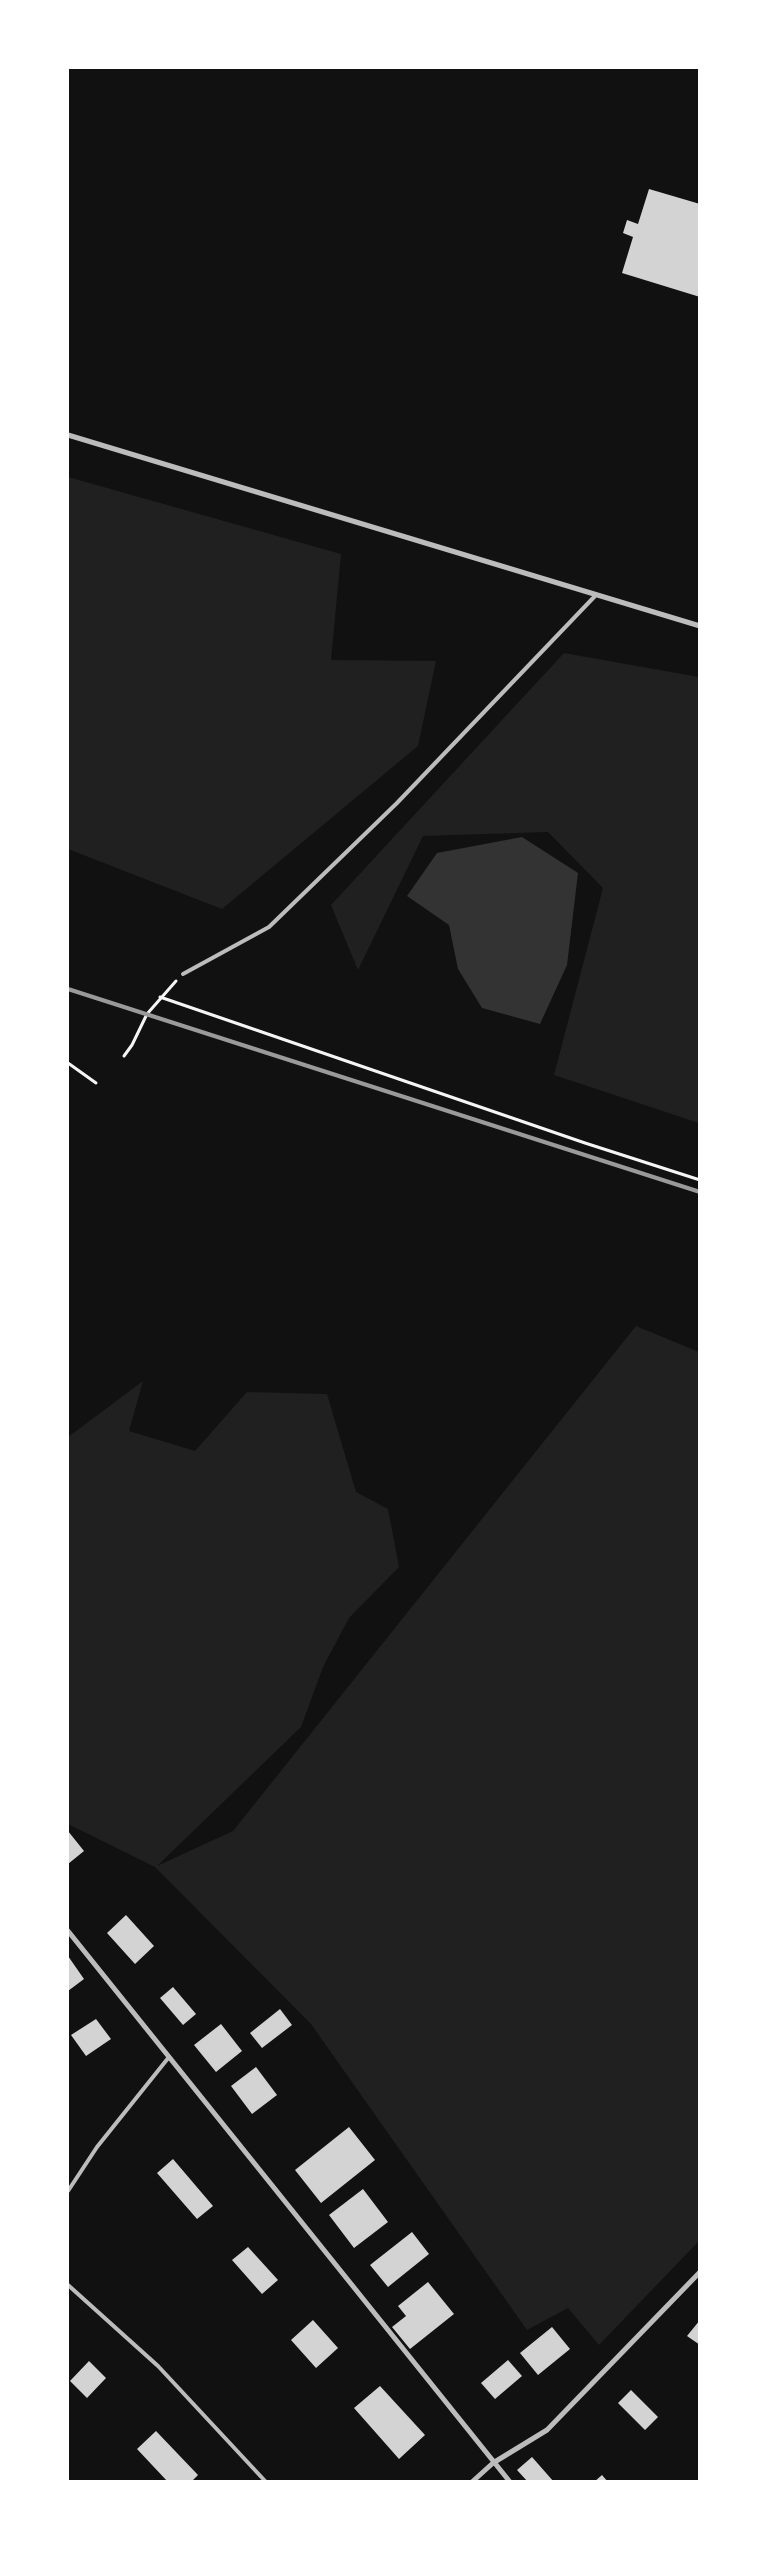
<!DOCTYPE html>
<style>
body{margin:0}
#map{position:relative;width:767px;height:2549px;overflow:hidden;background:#111;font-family:"IBM Plex Sans",sans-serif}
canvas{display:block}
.frame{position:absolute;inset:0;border:69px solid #fff;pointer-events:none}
</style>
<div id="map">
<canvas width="767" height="2549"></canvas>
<div class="frame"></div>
</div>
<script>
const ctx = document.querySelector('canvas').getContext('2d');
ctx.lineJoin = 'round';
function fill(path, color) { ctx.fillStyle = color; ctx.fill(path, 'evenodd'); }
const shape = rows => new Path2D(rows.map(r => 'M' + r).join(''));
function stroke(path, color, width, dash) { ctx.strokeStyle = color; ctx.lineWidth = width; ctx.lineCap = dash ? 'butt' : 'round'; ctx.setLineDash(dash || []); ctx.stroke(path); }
fill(shape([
 [68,477,341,554,331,660,436,661,418,746,222,909,68,849],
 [564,653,699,677,699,1123,554,1075,603,888,548,832,423,836,358,970,331,905],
 [636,1326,699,1352,700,2240,599,2345,568,2308,527,2330,311,2024,155,1867,68,1824,68,1437,143,1381,129,1431,195,1451,247,1392,327,1394,356,1492,388,1509,399,1567,349,1618,323,1667,301,1727,157,1866,233,1831]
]), '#202020');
fill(shape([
 [522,837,578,873,567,965,540,1024,482,1008,458,969,449,925,407,896,437,853]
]), '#333');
fill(shape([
 [649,189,700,204,700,297,622,273,633,237,623,233,627,220,638,224],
 [68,1831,84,1851,68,1864],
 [126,1915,154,1946,135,1964,107,1933],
 [68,1956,84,1979,68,1991],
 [173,1987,196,2014,183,2025,160,1998],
 [280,2009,292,2025,262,2048,250,2033],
 [96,2019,111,2039,86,2056,71,2035],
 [221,2024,242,2051,216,2072,194,2045],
 [256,2067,277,2095,252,2114,231,2086],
 [349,2127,375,2160,321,2203,295,2170],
 [173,2159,213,2206,197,2219,157,2173],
 [363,2189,388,2222,354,2248,329,2215],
 [412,2232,429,2254,388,2287,370,2265],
 [248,2247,278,2280,262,2294,232,2260],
 [428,2282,454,2314,410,2349,392,2327,406,2316,398,2306],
 [313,2320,338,2348,316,2368,291,2340],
 [700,2320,700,2345,687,2336],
 [552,2327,570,2349,538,2375,520,2353],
 [508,2360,522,2376,495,2399,481,2383],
 [89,2361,106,2378,87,2398,70,2381],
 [380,2386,425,2435,399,2459,354,2408],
 [631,2390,658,2417,645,2430,618,2403],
 [156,2431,198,2475,191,2482,168,2482,137,2449],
 [532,2457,554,2482,528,2482,517,2470],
 [602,2475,608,2482,594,2482]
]), '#d3d3d3');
stroke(shape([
 [160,997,585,1143,700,1180],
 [124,1056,132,1045,147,1014,176,981],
 [68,1063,96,1083]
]), '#f5f5f5', 3);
stroke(shape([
 [183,974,269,927,397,803,595,596],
 [68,2191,97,2147,169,2057],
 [68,2285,158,2366,266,2482]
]), '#bcbcbc', 4);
stroke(shape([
 [68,435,700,626],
 [68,1931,510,2482],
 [472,2482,493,2463,547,2430,700,2272]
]), '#bcbcbc', 5);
stroke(shape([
 [68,989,700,1192]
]), '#9a9a9a', 4);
</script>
